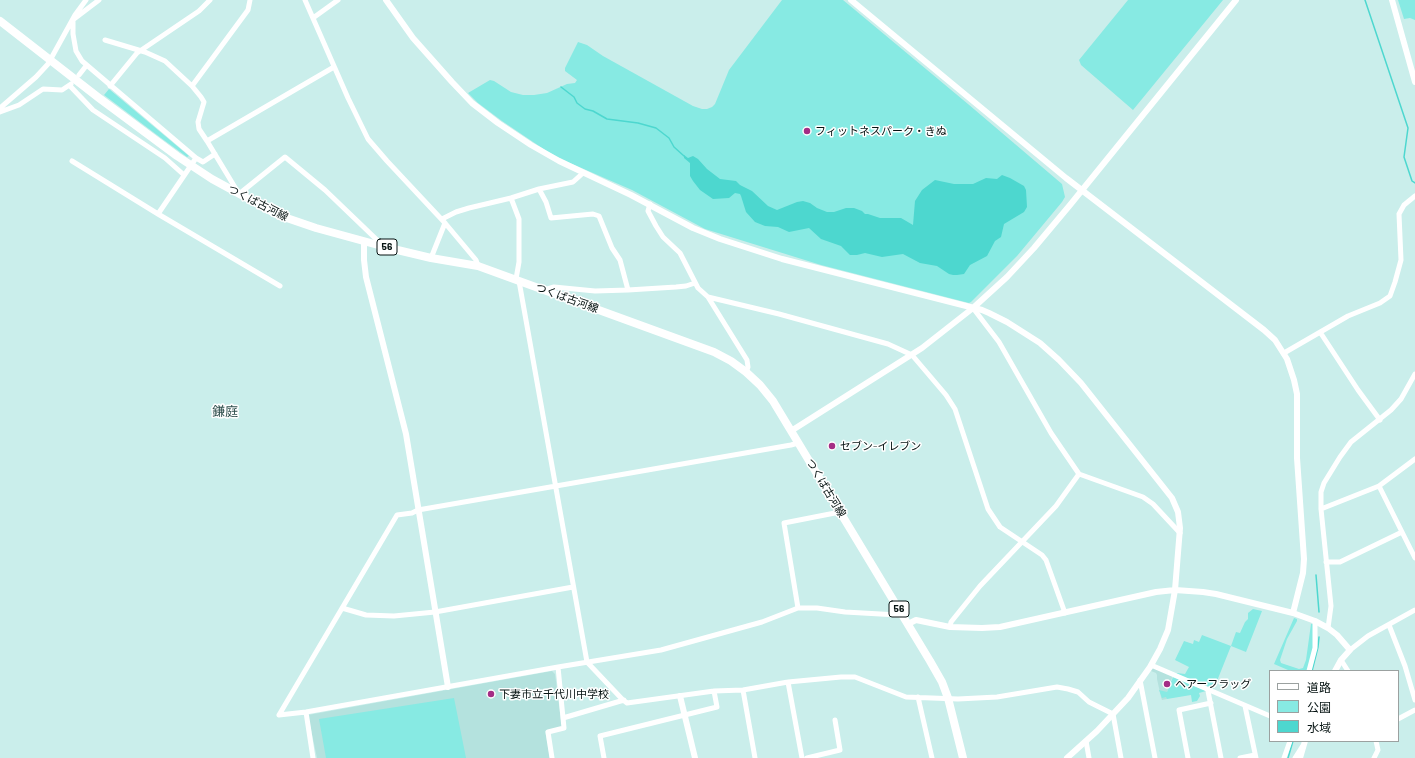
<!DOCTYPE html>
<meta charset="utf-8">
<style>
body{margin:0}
#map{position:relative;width:1415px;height:758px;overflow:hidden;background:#caeeeb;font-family:Barlow,"Noto Sans JP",sans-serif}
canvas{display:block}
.legend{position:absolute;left:1269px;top:670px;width:130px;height:72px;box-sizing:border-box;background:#fff;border:1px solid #9ba1a0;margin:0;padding:5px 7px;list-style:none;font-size:12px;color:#061312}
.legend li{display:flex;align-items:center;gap:8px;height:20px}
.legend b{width:20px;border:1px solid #9ba1a0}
</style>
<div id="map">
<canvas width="1415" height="758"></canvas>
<ul class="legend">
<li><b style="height:5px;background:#fff"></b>道路</li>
<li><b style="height:11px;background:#87eae3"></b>公園</li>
<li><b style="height:11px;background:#4dd7cf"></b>水域</li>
</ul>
</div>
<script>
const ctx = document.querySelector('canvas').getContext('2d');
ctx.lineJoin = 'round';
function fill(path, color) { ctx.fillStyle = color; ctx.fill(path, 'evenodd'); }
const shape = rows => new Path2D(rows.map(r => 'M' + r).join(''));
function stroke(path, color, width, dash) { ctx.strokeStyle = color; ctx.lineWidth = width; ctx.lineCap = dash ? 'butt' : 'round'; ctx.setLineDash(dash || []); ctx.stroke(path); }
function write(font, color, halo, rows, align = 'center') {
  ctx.font = font + ' Barlow,"Noto Sans JP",sans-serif'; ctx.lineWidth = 3; ctx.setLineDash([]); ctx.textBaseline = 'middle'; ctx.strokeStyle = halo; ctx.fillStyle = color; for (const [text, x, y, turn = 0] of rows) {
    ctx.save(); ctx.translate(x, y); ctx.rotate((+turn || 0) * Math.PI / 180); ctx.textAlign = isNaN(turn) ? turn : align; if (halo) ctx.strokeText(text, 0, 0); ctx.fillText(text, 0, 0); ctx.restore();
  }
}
fill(shape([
 [1154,667,1173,675,1167,692,1167,699,1162,700,1161,697,1157,679,1157,675,1156,673,1151,671],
 [552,671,555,674,562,728,545,731,550,758,317,758,308,715]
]), '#b4e2de');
fill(shape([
 [782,0,843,0,968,104,1062,184,1065,197,1062,202,1017,256,971,302,969,303,821,265,705,229,632,190,570,163,548,152,502,121,478,103,468,93,490,80,494,81,511,92,523,95,534,95,547,93,567,84,575,83,577,80,565,71,565,68,578,42,587,45,603,56,693,106,702,109,707,109,712,107,715,104,729,70],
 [1128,0,1223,0,1133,110,1081,65,1079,60],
 [1398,0,1415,0,1415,20,1410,18,1404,19],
 [109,89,189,156,187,157,161,138,104,95],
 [1253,609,1262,611,1246,652,1231,646,1213,691,1176,675,1177,673,1185,674,1189,667,1175,660,1184,641,1193,644,1194,640,1199,642,1202,635,1231,646,1236,632,1240,633,1245,622,1248,619,1248,613],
 [1294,618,1297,619,1297,621,1287,639,1280,660,1281,663,1299,669,1303,668,1306,660,1311,624,1313,624,1314,644,1308,671,1288,671,1288,670,1274,664],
 [1173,677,1206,691,1199,693,1200,696,1197,701,1192,702,1191,695,1167,699,1166,697,1162,698,1159,690,1167,692],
 [454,698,466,758,326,758,319,719]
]), '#87eae3');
fill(shape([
 [684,155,688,158,693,156,698,159,707,169,720,179,736,181,740,185,752,191,768,206,777,210,797,202,803,201,810,203,817,208,827,212,834,212,846,208,854,208,862,211,865,214,868,214,880,218,901,218,913,225,915,201,922,190,935,180,954,184,973,184,986,178,997,179,1002,175,1010,178,1024,186,1026,190,1027,207,1024,212,1004,224,1001,237,995,241,987,256,970,265,964,274,957,275,953,275,949,274,937,266,920,263,903,254,882,257,865,253,857,255,850,255,841,246,821,239,809,228,789,232,778,227,765,226,755,222,746,212,741,196,740,194,735,193,729,198,713,199,700,190,693,181,690,176,690,163,684,158]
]), '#4dd7cf');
stroke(shape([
 [1365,0,1408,128,1404,157,1412,181,1415,183],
 [561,87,574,97,577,103,585,109,593,111,607,119,638,123,656,128,669,138,674,147,684,156],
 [1316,575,1319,612],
 [1312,671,1318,647,1319,637],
 [1288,758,1293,741]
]), '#4dd7cf', 1.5);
stroke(shape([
 [305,0,348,98,368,139,387,161,445,223,476,260,478,266],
 [313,18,338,0],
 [74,19,99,0],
 [73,20,73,34,76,51,82,61,196,158,158,214],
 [105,40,145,52,165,61,192,86,201,97,204,102,198,122,199,129,207,141],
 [334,67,207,141,239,194,285,157,325,190,375,238,377,240,376,244],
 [79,75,86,66],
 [70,86,93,110,165,158,184,175],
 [110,86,137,53,199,11,210,0],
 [192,86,248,10,250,0],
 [0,108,36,77,48,64,75,15,86,0],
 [0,112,19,105,43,89,62,90,71,84],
 [196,158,203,162,215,154],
 [72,161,158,214,280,286],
 [539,189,546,202,551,218,593,214,599,216,612,248,620,260,628,290],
 [511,198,519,219,519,262,516,279],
 [650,204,648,211,656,226,663,237,680,253,698,288,708,297,747,360,748,367,746,372],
 [442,219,456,212,469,208,511,198,539,189,573,182,583,173],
 [431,258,445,223],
 [519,281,587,662,622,699,627,703,714,691,743,690,788,682,841,677,855,677,906,697,958,699,997,697,1057,687,1068,689,1078,692,1089,702,1113,714,1121,758],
 [544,290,554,287,595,291,628,290,676,287,686,286,695,283],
 [708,297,779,314,888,344,912,355,946,395,955,409,988,509,1000,527,1042,555,1046,560,1065,613],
 [973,308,999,342,1051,433,1079,474,1143,497,1153,504,1180,533],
 [1320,332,1358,390,1380,420],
 [1284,353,1348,316,1380,303,1390,296,1395,282,1401,260,1399,214,1404,205,1415,196],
 [1379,486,1415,558],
 [1321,509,1379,486,1415,459],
 [1326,562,1340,562,1402,532],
 [342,608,366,615,394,616,435,612,573,587],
 [798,608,784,523,840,512],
 [1389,625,1405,666,1415,700],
 [950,627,951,622,980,586,1056,506,1079,474],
 [1328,628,1331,606,1321,509,1321,492,1324,483,1340,457,1351,442,1391,410,1401,399,1415,374],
 [1350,650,1368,636,1415,610],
 [1341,660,1348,671],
 [1151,665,1270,716],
 [1309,671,1315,648,1315,621],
 [1140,680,1155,758],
 [788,682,802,758],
 [743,690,755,758],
 [1208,691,1221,758],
 [918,697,932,758],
 [1245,706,1256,758],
 [306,712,313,758],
 [279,715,397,515,412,513,418,510,556,486,791,445,798,443],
 [279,715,306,712,558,667,661,650,762,622,798,608,817,608,845,612,898,615,902,614],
 [563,718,624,700],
 [1398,719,1415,710],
 [1086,741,1089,758],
 [552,758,548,732,564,728,558,667],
 [604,758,600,736,717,707,714,691],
 [807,758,840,750,835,720],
 [1188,758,1179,710,1211,703],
 [1240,758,1255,755],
 [1284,758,1290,741],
 [1295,758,1302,747],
 [1374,758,1378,750,1376,741]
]), '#fff', 5);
stroke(shape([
 [386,0,413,38,452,82,472,103,498,123,531,145,559,161,631,195,693,228,720,239,782,259,982,310,989,313,1007,322,1040,343,1059,360,1081,383,1172,498,1178,512,1180,528,1175,590,1168,630,1160,649,1150,667,1128,698,1097,731,1067,758],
 [851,0,1066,178,1264,330,1275,340,1287,359,1294,380,1297,394,1297,458,1304,559,1303,573,1293,613],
 [1392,0,1415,82],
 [364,241,364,260,366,277,406,434,448,687],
 [791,431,922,348,973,308,1007,277,1034,248,1070,205,1236,0],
 [908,624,916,620,950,627,982,628,1000,627,1156,592,1175,590,1203,592,1216,594,1293,613,1315,621,1328,628,1337,635,1350,650,1341,660,1335,671],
 [680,696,695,758],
 [1300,758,1305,741]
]), '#fff', 6);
stroke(shape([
 [0,21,99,98,177,156,212,179,278,215,316,228,389,248,431,258,478,266,714,352,731,361,746,372,760,385,773,401,930,661,942,682,948,698,963,758]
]), '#fff', 8);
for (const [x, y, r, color] of [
 [807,131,4,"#a42d85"],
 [832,446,4,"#a42d85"],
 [1167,684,4,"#a42d85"],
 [491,694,4,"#a42d85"]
]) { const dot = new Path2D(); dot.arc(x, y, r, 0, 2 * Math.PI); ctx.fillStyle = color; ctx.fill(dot); stroke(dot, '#fff', 1.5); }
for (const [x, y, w] of [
 [387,247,20],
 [899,609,20]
]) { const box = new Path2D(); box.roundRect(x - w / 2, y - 8, w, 16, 3); ctx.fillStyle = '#fff'; ctx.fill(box); stroke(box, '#061312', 1); }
write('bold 10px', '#061312', null, [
 ["56",387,247],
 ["56",899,609]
]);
write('11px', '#061312', '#fff', [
 ["フィットネスパーク・きぬ",815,131],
 ["セブン-イレブン",840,446],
 ["ヘアーフラッグ",1175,684],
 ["下妻市立千代川中学校",499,694]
], 'left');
write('11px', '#061312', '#fff', [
 ["つくば古河線",258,203,27],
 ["つくば古河線",567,298,20],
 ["つくば古河線",826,488,59]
]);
write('13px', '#2f4f4d', '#fff', [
 ["鎌庭",225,412]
]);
</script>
